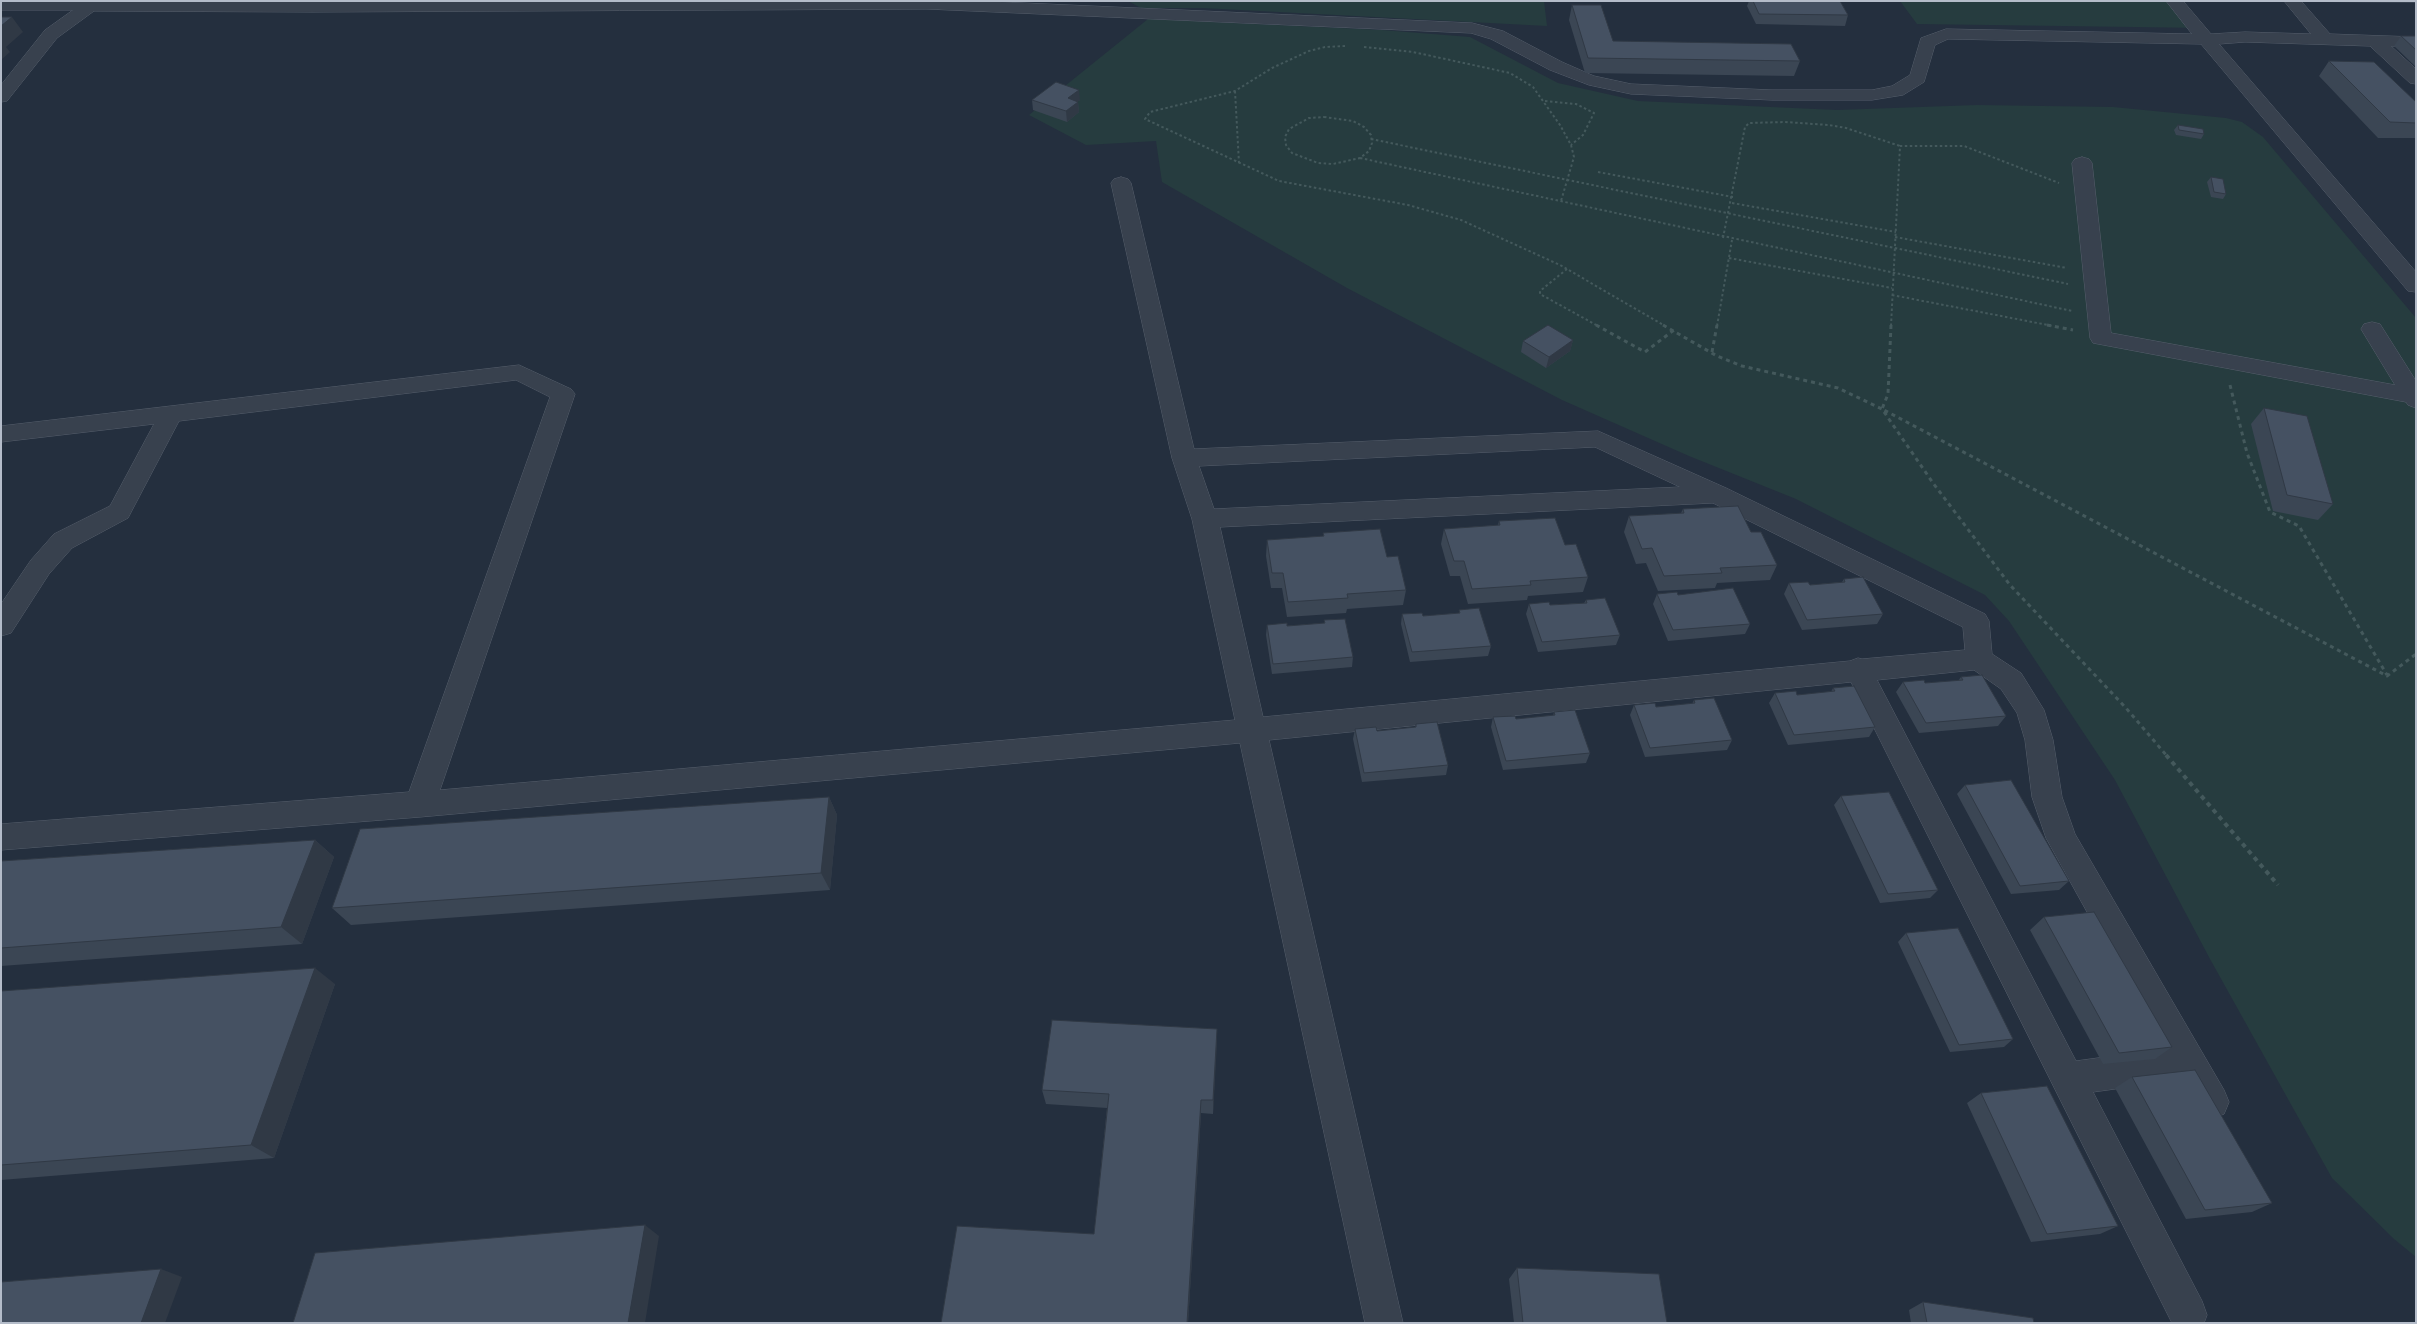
<!DOCTYPE html>
<style>
body{margin:0}
#map{position:relative;width:2417px;height:1324px;overflow:hidden;background:#242f3e;font-family:"Fira Sans",sans-serif}
canvas{display:block}
.frame{position:absolute;inset:0;border:2px solid #b4bcc9;pointer-events:none}
</style>
<div id="map">
<canvas width="2417" height="1324"></canvas>
<div class="frame"></div>
</div>
<script>
const ctx = document.querySelector('canvas').getContext('2d');
ctx.lineJoin = 'round';
function fill(path, color) { ctx.fillStyle = color; ctx.fill(path, 'evenodd'); }
const shape = rows => new Path2D(rows.map(r => 'M' + r).join(''));
function stroke(path, color, width, dash) { ctx.strokeStyle = color; ctx.lineWidth = width; ctx.lineCap = dash ? 'butt' : 'round'; ctx.setLineDash(dash || []); ctx.stroke(path); }
fill(shape([
 [1128,1,1544,1,1547,26,1202,8,1141,8],
 [1900,1,2180,1,2205,28,1917,24],
 [1148,19,1382,30,1470,37,1558,83,1638,101,1837,110,1977,105,2113,107,2226,118,2242,122,2263,137,2416,318,2416,1257,2394,1239,2332,1178,2210,959,2115,780,2009,621,1985,595,1796,499,1689,456,1562,400,1347,288,1162,182,1156,141,1086,145,1029,115]
]), '#263c3f');
const minor = shape([
 [1,1,979,1,1472,23,1503,31,1562,62,1594,76,1631,84,1772,90,1872,90,1892,86,1910,75,1921,38,1946,29,2192,34,2166,1,2183,1,2211,34,2245,32,2311,34,2284,1,2301,1,2330,34,2416,37,2416,47,2391,46,2416,69,2416,84,2410,83,2370,46,2245,42,2219,44,2416,272,2416,292,2408,291,2201,44,1948,39,1935,45,1924,82,1903,95,1872,100,1772,100,1631,94,1589,85,1550,70,1491,39,1471,33,927,9,312,12,94,11,57,38,7,101,1,102,1,85,45,30,73,10,1,10,1,1],
 [2082,157,2089,159,2092,163,2111,333,2395,385,2361,329,2364,324,2372,322,2380,324,2416,381,2416,408,2408,405,2406,402,2093,343,2090,338,2072,163,2075,159,2082,157],
 [1121,177,1128,179,1131,183,1194,449,1598,431,1726,488,1985,614,1989,621,1992,654,2021,673,2044,710,2053,740,2062,797,2075,834,2224,1090,2229,1102,2224,1114,2212,1119,2200,1114,2180,1080,2093,1092,2202,1301,2207,1315,2204,1323,2172,1323,1851,682,1269,740,1403,1323,1365,1323,1240,743,420,817,1,850,1,824,409,792,550,397,516,380,179,421,128,518,72,548,49,574,11,633,1,636,1,604,31,560,54,534,110,506,154,424,1,442,1,426,519,365,571,389,575,394,440,790,1235,720,1192,519,1172,458,1111,183,1114,179,1121,177],
 [1595,447,1680,487,1214,509,1199,466,1595,447],
 [1713,503,1963,627,1965,650,1862,659,1858,658,1850,661,1263,717,1220,527,1713,503],
 [1974,670,2001,689,2017,713,2025,740,2032,797,2046,838,2163,1049,2076,1061,1877,680,1974,670]
]);
stroke(minor, '#565f6c', 1);
stroke(shape([
 [1345,46,1325,47,1309,51,1272,68,1235,91,1150,112,1145,119,1279,181,1408,205,1461,220,1560,265,1665,326],
 [1364,47,1413,52,1510,73,1533,87,1560,125,1571,145,1574,157,1561,201],
 [1235,91,1239,163],
 [1545,101,1576,104,1594,113,1583,135,1571,145],
 [1324,117,1353,121,1364,127,1371,135,1372,143,1369,151,1360,158,1333,164,1318,163,1292,153,1286,145,1285,137,1289,129,1309,118,1324,117],
 [1371,139,2068,284],
 [1360,158,2072,311],
 [1598,172,1733,197],
 [1732,203,1896,232],
 [1895,237,2067,268],
 [1723,238,1745,127,1749,123,1785,122,1829,125,1846,128,1900,146],
 [1729,258,1892,288],
 [1567,269,1540,291,1540,294,1598,326],
 [1892,295,2053,326],
 [1717,326,1732,240],
 [1891,326,1900,146,1964,146,2059,183]
]), '#44595c', 2, [2.5, 2.5]);
stroke(shape([
 [1596,325,1645,352,1674,330],
 [1663,325,1717,356,1742,366,1838,388,1882,409,1933,483,2010,585,2126,708,2167,756],
 [1891,325,1888,394,1882,409,2387,676,2416,654],
 [2047,325,2073,330],
 [1712,352,1717,325],
 [2230,385,2247,453,2270,512,2299,526,2387,675]
]), '#44595c', 3, [4, 4]);
stroke(shape([
 [2166,755,2278,885]
]), '#44595c', 4, [4.5, 4.5]);
fill(minor, '#38414e');
fill(shape([
 [1749,1,1840,1,1848,15,1845,26,1756,24,1747,6],
 [2217,1,2272,1,2271,2],
 [2322,1,2416,1,2416,3,2322,2],
 [1572,5,1613,41,1800,61,1794,76,1585,73,1569,20],
 [2401,36,2416,36,2416,67,2394,46],
 [2329,61,2416,102,2416,138,2378,138,2319,76],
 [1032,100,1080,100,1078,101,1078,102,1079,112,1067,122,1033,110],
 [2178,125,2204,134,2201,139,2176,135,2174,130],
 [2211,177,2226,194,2223,199,2211,197,2207,182],
 [1573,340,1570,351,1546,368,1521,352,1523,341],
 [2264,408,2333,504,2318,520,2273,511,2251,424],
 [1683,509,1751,532,1777,565,1770,580,1717,583,1715,588,1658,591,1646,563,1636,564,1624,532,1629,516,1681,513],
 [1499,521,1565,545,1588,577,1583,592,1528,596,1527,600,1468,604,1460,576,1450,576,1441,544,1444,529,1498,525],
 [1323,533,1406,590,1403,605,1347,609,1346,613,1287,617,1282,588,1271,588,1266,556,1267,540,1323,537],
 [1844,579,1883,614,1877,624,1802,630,1784,594,1789,583,1810,585,1842,582],
 [1657,594,1750,624,1745,634,1668,641,1653,604],
 [1586,600,1620,635,1616,645,1538,652,1526,614,1529,604,1550,605,1584,603],
 [1459,610,1491,646,1488,656,1410,662,1401,624,1402,614,1423,616,1459,613],
 [1324,620,1353,657,1352,667,1272,674,1266,635,1267,625,1287,626,1324,623],
 [1961,677,2006,716,1998,726,1919,733,1896,692,1903,682,1925,683,1958,681],
 [1833,688,1875,727,1869,737,1788,745,1769,703,1775,693,1797,695,1831,692],
 [1694,700,1732,740,1727,750,1645,757,1630,715,1634,705,1656,707,1692,704],
 [1554,712,1590,753,1586,763,1503,770,1491,727,1493,717,1516,719,1553,716],
 [1416,724,1448,765,1446,775,1362,782,1353,739,1355,729,1377,731,1415,727],
 [1965,785,2069,881,2059,890,2011,894,1957,794],
 [1841,796,1938,890,1930,898,1880,903,1834,805],
 [829,797,837,815,830,890,351,925,332,908],
 [315,840,334,857,302,944,1,966,1,861],
 [2044,917,2172,1047,2155,1059,2103,1064,2030,930],
 [1906,933,2013,1039,2004,1047,1950,1052,1898,942],
 [335,984,274,1158,1,1180,1,991],
 [1217,1029,1213,1114,1201,1113,1188,1323,941,1323,1094,1234,1107,1108,1046,1104,1042,1090],
 [2132,1077,2272,1203,2252,1212,2186,1219,2115,1088],
 [1981,1093,2118,1226,2100,1234,2031,1242,1967,1103],
 [1517,1268,1667,1323,1514,1323,1509,1279],
 [1923,1302,2034,1323,1911,1323,1909,1310]
]), '#3b4654');
fill(shape([
 [12,17,23,32,6,47,10,52,1,60,1,26],
 [1079,90,1080,100,1069,108,1068,98],
 [1078,102,1079,112,1067,122,1066,111],
 [1573,340,1570,351,1546,368,1549,357],
 [829,797,837,815,830,890,821,873],
 [315,840,334,857,302,944,281,927],
 [315,968,335,984,274,1158,251,1145],
 [1217,1029,1217,1044,1213,1114,1213,1100],
 [1201,1100,1201,1113,1188,1323,1187,1323],
 [645,1225,659,1236,645,1323,628,1323],
 [161,1269,182,1277,165,1323,141,1323]
]), '#303945');
const building = shape([
 [1753,1,1840,1,1848,15,1759,14,1753,1],
 [1572,5,1601,5,1613,41,1791,44,1800,61,1588,58,1572,5],
 [1,17,12,17,1,26,1,17],
 [2401,36,2416,36,2416,50,2401,36],
 [2329,61,2374,62,2416,102,2416,123,2390,122,2329,61],
 [1056,82,1079,90,1068,98,1078,102,1066,111,1032,100,1056,82],
 [2178,125,2203,129,2204,134,2179,130,2178,125],
 [2211,177,2223,179,2226,194,2214,192,2211,177],
 [1548,325,1573,340,1549,357,1523,341,1548,325],
 [2264,408,2307,416,2333,504,2287,495,2264,408],
 [1738,506,1751,532,1761,532,1777,565,1720,568,1722,573,1664,576,1652,548,1642,549,1629,516,1684,513,1683,509,1738,506],
 [1555,518,1565,545,1576,544,1588,577,1530,581,1531,585,1472,589,1464,561,1454,561,1444,529,1500,525,1499,521,1555,518],
 [1380,529,1387,557,1398,556,1406,590,1347,594,1348,598,1288,602,1283,573,1272,573,1267,540,1324,536,1323,533,1380,529],
 [1863,577,1883,614,1807,620,1789,583,1808,582,1810,585,1845,582,1844,579,1863,577],
 [1733,588,1750,624,1673,630,1657,594,1677,592,1678,595,1733,588],
 [1605,598,1620,635,1542,642,1529,604,1549,602,1550,605,1587,603,1586,600,1605,598],
 [1479,608,1491,646,1412,652,1402,614,1422,613,1423,616,1460,613,1459,610,1479,608],
 [1345,619,1353,657,1273,664,1267,625,1287,623,1287,626,1325,623,1324,620,1345,619],
 [1982,675,2006,716,1926,723,1903,682,1924,680,1925,683,1963,680,1961,677,1982,675],
 [1854,686,1875,727,1794,735,1775,693,1796,691,1797,695,1835,691,1833,688,1854,686],
 [1714,698,1732,740,1650,748,1634,705,1655,703,1656,707,1695,703,1694,700,1714,698],
 [1575,710,1590,753,1506,761,1493,717,1515,716,1516,719,1555,715,1554,712,1575,710],
 [1437,722,1448,765,1364,773,1355,729,1376,727,1377,731,1416,727,1416,724,1437,722],
 [2011,780,2069,881,2020,886,1965,785,2011,780],
 [1889,792,1938,890,1888,894,1841,796,1889,792],
 [829,797,821,873,332,908,360,829,829,797],
 [315,840,281,927,1,948,1,861,315,840],
 [2094,912,2172,1047,2119,1053,2044,917,2094,912],
 [1958,928,2013,1039,1959,1045,1906,933,1958,928],
 [315,968,251,1145,1,1165,1,991,315,968],
 [1052,1020,1217,1029,1213,1100,1201,1100,1187,1323,941,1323,957,1226,1094,1234,1109,1094,1042,1090,1052,1020],
 [2195,1070,2272,1203,2205,1210,2132,1077,2195,1070],
 [2047,1086,2118,1226,2047,1234,1981,1093,2047,1086],
 [645,1225,628,1323,293,1323,315,1253,645,1225],
 [1517,1268,1659,1274,1667,1323,1523,1323,1517,1268],
 [161,1269,141,1323,1,1323,1,1282,161,1269],
 [1923,1302,2033,1318,2034,1323,1927,1323,1923,1302]
]);
fill(building, '#455162');
stroke(building, '#303945', 1);
</script>
